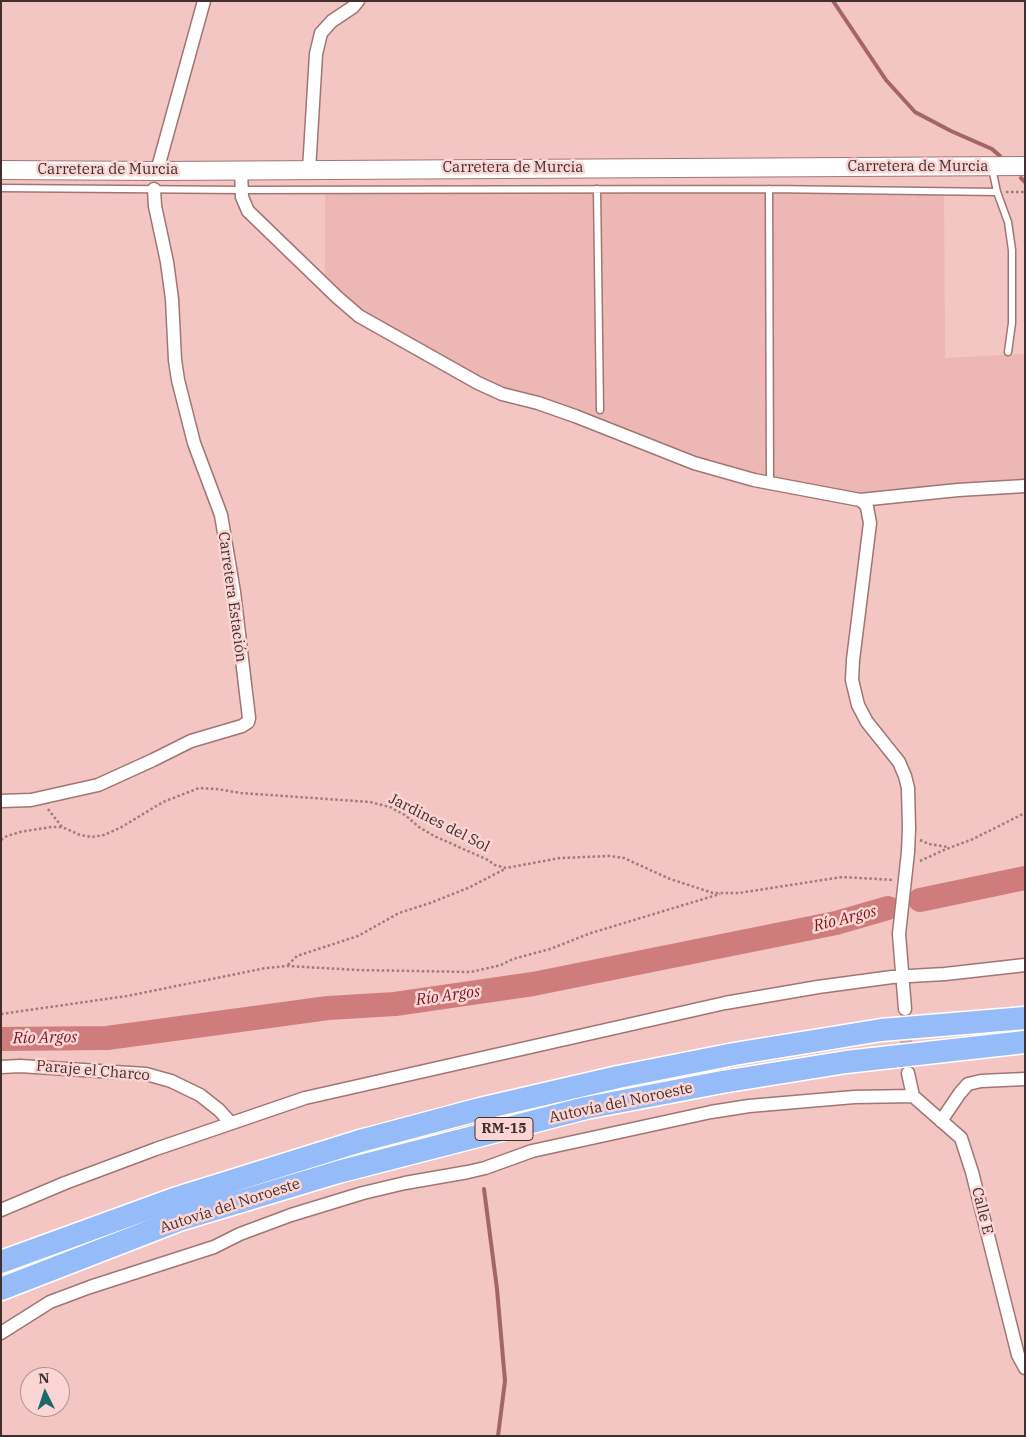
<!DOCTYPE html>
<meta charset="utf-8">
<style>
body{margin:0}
#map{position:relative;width:1026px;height:1437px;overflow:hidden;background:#f3c5c3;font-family:"IBM Plex Serif",serif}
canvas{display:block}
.frame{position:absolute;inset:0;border:2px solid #412f2e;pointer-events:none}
.north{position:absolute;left:20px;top:1367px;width:50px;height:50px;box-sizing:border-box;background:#fad5d3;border:1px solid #b09391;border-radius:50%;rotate:356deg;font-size:14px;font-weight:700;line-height:20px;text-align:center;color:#412f2e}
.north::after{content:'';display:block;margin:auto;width:18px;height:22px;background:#1b686c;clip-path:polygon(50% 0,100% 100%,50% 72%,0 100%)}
</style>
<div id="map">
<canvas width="1026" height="1437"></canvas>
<div class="frame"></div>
<div class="north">N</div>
</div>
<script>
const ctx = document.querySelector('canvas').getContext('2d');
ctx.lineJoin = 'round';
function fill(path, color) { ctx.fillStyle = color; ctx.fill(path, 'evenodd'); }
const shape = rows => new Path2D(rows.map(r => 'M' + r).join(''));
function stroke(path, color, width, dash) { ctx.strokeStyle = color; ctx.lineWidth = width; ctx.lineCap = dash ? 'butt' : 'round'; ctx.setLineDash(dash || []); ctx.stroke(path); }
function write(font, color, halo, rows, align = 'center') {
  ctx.font = font + ' "IBM Plex Serif",serif'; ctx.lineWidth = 5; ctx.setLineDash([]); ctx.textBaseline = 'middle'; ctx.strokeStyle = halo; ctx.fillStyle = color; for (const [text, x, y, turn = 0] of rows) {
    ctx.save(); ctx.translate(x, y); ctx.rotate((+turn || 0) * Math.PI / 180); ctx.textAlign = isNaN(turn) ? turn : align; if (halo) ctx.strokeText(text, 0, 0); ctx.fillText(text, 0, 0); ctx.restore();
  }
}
fill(shape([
 [325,190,944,191,945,358,1025,354,1025,486,860,500,754,480,502,394,412,345,325,286]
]), '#ecb7b5');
stroke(shape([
 [833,1,886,80,915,112,951,131,992,149,1000,156],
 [1021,178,1025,182],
 [484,1189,497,1289,505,1381,498,1436]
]), '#a46665', 4);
stroke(shape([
 [920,900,1025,878],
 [1,1039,107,1038,328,1008,395,1004,533,984,836,923,888,908]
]), '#cf7d7c', 24);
stroke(shape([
 [905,1022,908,1073]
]), '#cfa7a5', 12, [12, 6]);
const service = shape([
 [992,168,997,192,1008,222,1012,250,1012,323,1008,352],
 [1,188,241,190,769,189,997,192],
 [597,189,600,410],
 [769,189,770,483]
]);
const minor = shape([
 [241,170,242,197,248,211,337,297,359,316,478,383,502,394,538,403,575,416,694,463,754,480,860,500,864,503,867,507,870,523,853,660,852,680,858,705,867,722,899,762,905,776,908,788,909,828,908,852,899,934,905,1009],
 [309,170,316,54,321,33,332,21,353,7,358,1],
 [157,171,204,1],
 [860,500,958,490,1025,486],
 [1,801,31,800,98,785,153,760,191,741,242,726,248,722,249,718,234,592,221,515,194,443,178,380,175,360,172,299,167,262,155,206,154,189],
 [1,1067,20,1066,146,1074,171,1081,200,1095,219,1110,230,1122],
 [908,1073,913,1096,961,1138,972,1172,1018,1355,1025,1368],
 [941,1121,960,1093,968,1084,981,1081,1025,1079],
 [1,1210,65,1183,156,1149,305,1098,725,1003,818,987,892,977,945,974,1025,965],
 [1,1333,50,1302,90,1287,214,1247,240,1234,291,1215,363,1193,405,1183,468,1172,485,1168,532,1151,711,1112,749,1106,854,1097,913,1096]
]);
const secondary = shape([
 [1,170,157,171,1025,166]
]);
const motorway = shape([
 [1,1262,174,1199,360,1141,480,1109,618,1077,734,1054,881,1030,1025,1018],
 [1,1289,179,1220,338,1172,586,1108,722,1082,846,1062,1025,1042]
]);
stroke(service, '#a07675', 9);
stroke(minor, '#a07675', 15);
stroke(secondary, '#a07675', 20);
stroke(motorway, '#fff', 25);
stroke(shape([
 [1006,192,1025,192],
 [48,809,62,827,80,835,92,837,104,835,120,828,163,802,199,788,217,789,241,793,370,802,390,807,405,815,419,827,434,836,486,859,495,865,506,868,560,858,610,856,624,858,670,879,713,893,739,893,842,877,894,880],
 [1,840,7,836,20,832,51,827,62,827],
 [920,840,929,844,948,847],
 [920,861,944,850,973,839,1025,813],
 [288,965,297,956,358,936,399,913,430,903,468,888,505,869],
 [1,1014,127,996,266,968,288,966,357,970,471,972,501,965,513,959,550,949,591,933,720,894]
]), '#9d7d7b', 2.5, [2.5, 2.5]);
stroke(service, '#fff', 6);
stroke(minor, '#fff', 12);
stroke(secondary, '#fff', 18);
stroke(motorway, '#96bbf9', 22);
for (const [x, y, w] of [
 [504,1129,58]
]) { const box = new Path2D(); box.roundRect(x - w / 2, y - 11.5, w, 23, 4); ctx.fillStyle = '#fad5d3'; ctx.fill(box); stroke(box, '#412f2e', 1); }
write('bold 14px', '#412f2e', null, [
 ["RM-15",504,1129]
]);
write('15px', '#412f2e', '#fad5d3', [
 ["Carretera de Murcia",918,167],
 ["Carretera de Murcia",513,168],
 ["Carretera de Murcia",108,170],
 ["Carretera Estación",232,597,82],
 ["Jardines del Sol",439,823,27],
 ["Paraje el Charco",93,1071,5],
 ["Autovía del Noroeste",621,1103,-12],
 ["Autovía del Noroeste",230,1206,-18],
 ["Calle E",982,1211,76]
]);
write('italic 16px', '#761420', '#fad5d3', [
 ["Río Argos",845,919,-14],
 ["Río Argos",448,996,-8],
 ["Río Argos",45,1038,-1]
]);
</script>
